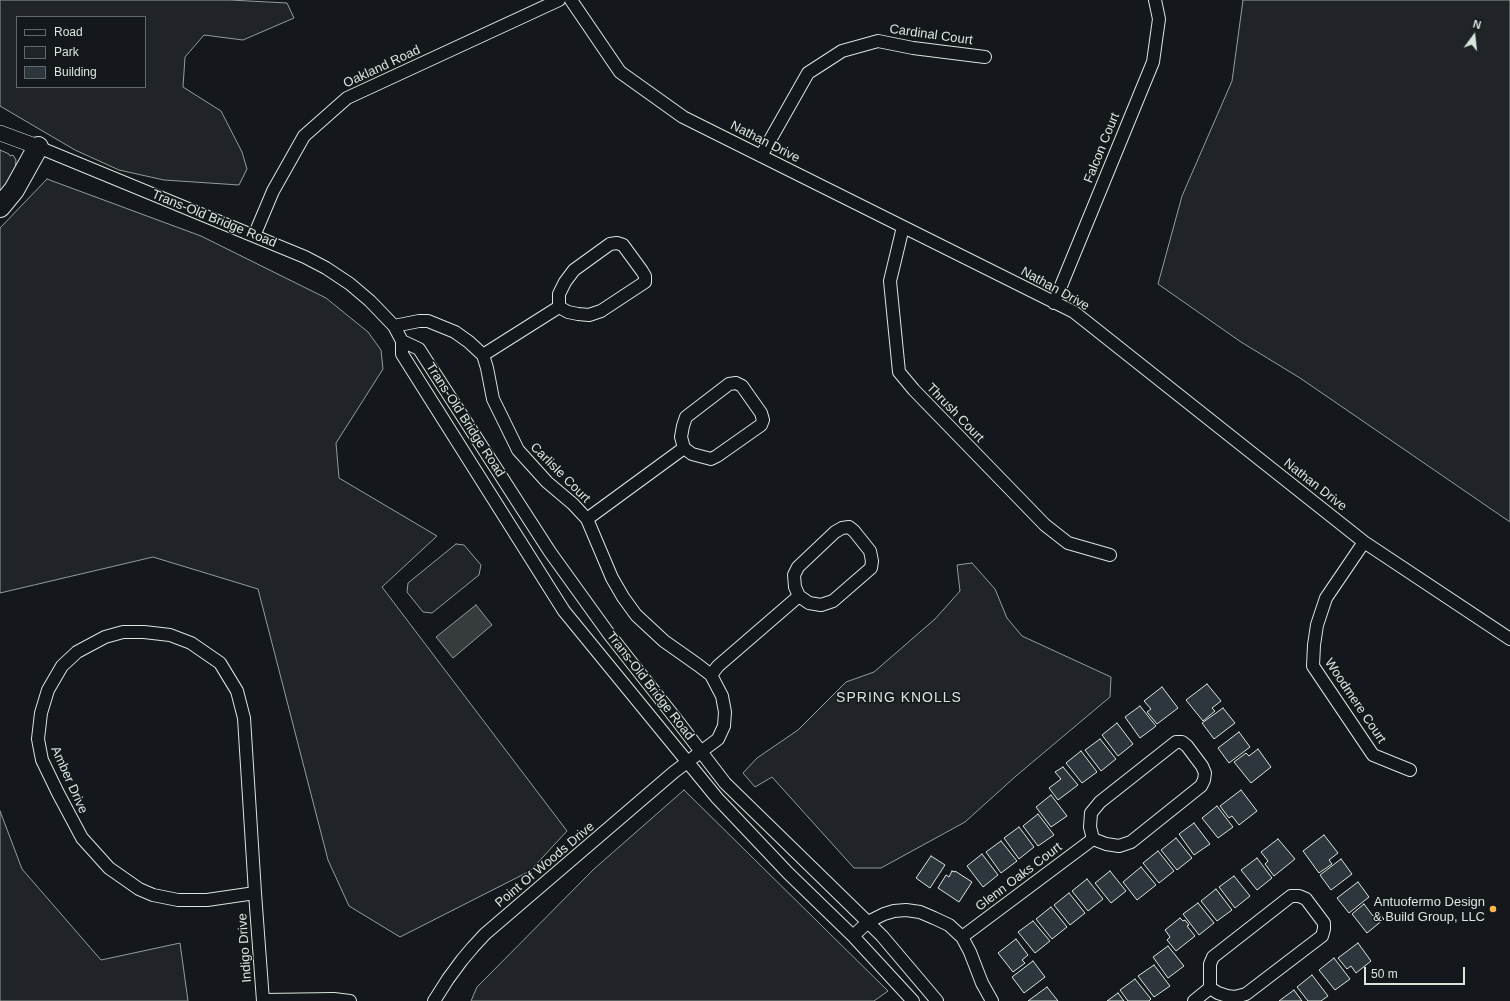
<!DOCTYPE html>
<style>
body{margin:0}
#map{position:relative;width:1510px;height:1001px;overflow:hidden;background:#14181c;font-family:Arial,sans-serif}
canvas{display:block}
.legend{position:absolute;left:16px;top:16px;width:130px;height:72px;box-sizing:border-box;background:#14181c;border:1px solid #626a69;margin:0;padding:5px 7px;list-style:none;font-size:12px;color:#d8e6dc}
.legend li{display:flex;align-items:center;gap:8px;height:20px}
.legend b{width:20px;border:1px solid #626a69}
.north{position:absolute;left:1454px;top:16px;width:40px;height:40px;-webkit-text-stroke:3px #14181c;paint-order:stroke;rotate:15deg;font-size:11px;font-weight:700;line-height:16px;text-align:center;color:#d8e6dc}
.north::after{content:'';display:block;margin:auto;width:14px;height:18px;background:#d8e6dc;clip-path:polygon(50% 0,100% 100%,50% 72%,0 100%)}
.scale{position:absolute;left:1364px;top:967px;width:101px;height:18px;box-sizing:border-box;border:2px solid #d8e6dc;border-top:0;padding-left:5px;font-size:12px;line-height:14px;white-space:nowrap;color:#d8e6dc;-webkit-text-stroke:3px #14181c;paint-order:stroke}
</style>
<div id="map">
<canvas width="1510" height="1001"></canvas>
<ul class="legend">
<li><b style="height:5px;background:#14181c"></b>Road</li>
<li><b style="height:11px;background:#202428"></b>Park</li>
<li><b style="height:11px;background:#2c363c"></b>Building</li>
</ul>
<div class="north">N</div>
<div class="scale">50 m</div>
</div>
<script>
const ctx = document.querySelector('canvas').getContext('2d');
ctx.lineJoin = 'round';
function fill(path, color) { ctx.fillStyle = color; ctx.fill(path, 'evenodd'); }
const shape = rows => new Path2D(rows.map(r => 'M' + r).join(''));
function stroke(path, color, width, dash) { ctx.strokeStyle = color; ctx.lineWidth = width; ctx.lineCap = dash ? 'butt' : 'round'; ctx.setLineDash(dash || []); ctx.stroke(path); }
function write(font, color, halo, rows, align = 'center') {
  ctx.font = font + ' Arial,sans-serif'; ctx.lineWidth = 3; ctx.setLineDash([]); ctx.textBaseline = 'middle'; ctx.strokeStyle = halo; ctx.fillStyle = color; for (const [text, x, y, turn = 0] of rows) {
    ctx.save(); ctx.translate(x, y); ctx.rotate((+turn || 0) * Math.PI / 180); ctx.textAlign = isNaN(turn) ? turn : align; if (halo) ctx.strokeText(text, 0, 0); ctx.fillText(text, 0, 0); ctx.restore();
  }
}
const green = shape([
 [0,0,230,0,287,3,294,18,243,40,204,35,185,57,183,87,221,111,242,152,247,169,239,185,164,180,119,170,75,150,0,106,0,0],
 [17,17,145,17,145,87,17,87,17,17],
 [1243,0,1510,0,1510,522,1300,378,1241,342,1158,284,1182,196,1232,81,1243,0],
 [0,150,9,154,10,156,13,155,16,160,15,170,9,180,0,193,0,150],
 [47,179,201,236,326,298,368,332,381,350,383,369,336,443,339,478,437,536,382,587,567,831,530,871,400,937,349,906,328,860,258,589,153,557,0,593,0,228,47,179],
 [456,544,464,545,481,565,479,575,432,613,423,612,407,592,408,583,456,544],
 [972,563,995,589,1007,618,1022,636,1111,677,1110,697,1016,776,965,822,881,868,854,868,772,777,755,787,743,773,757,758,798,730,846,682,874,672,935,619,960,591,957,565,972,563],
 [684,790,888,991,874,1001,471,1001,477,987,594,869,684,790],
 [0,811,22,869,101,960,180,943,188,1001,0,1001,0,811]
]);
fill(green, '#202428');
stroke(green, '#939e99', 1);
const water = shape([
 [476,605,492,625,453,658,436,637,476,605]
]);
fill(water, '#363b3e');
stroke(water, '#939e99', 1);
const building = shape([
 [1207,684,1221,701,1212,708,1215,711,1203,721,1186,700,1207,684],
 [1162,687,1178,708,1157,724,1147,712,1151,709,1144,701,1162,687],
 [1140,706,1156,726,1140,738,1125,717,1140,706],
 [1223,708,1235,723,1214,739,1202,723,1223,708],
 [1117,723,1133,744,1118,756,1102,735,1117,723],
 [1239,732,1250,747,1229,763,1218,748,1239,732],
 [1100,739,1116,759,1101,771,1085,750,1100,739],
 [1258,749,1271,767,1251,783,1234,762,1246,753,1249,756,1258,749],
 [1081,751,1097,772,1082,783,1066,763,1081,751],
 [1063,767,1078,785,1058,800,1049,788,1061,779,1055,772,1063,767],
 [1241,790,1257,811,1239,825,1232,816,1229,818,1220,806,1241,790],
 [1051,795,1067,816,1051,827,1036,807,1051,795],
 [1217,806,1233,827,1218,838,1202,818,1217,806],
 [1038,814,1054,835,1038,846,1023,826,1038,814],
 [1194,823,1210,844,1194,855,1179,834,1194,823],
 [1019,827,1034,847,1019,859,1004,838,1019,827],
 [1324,835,1338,853,1329,860,1332,864,1319,873,1303,851,1324,835],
 [1176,838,1192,858,1177,870,1161,850,1176,838],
 [1278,839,1295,859,1274,876,1265,864,1268,861,1261,852,1278,839],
 [1001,841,1017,861,1001,873,986,852,1001,841],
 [1158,851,1174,871,1159,883,1143,863,1158,851],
 [982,854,998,875,983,887,967,866,982,854],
 [931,856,945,865,930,888,916,878,931,856],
 [1257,858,1272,878,1257,890,1241,870,1257,858],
 [1341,859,1352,874,1331,890,1320,875,1341,859],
 [1141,867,1156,885,1137,900,1123,882,1141,867],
 [952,871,955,872,955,871,972,882,959,902,938,888,946,875,949,877,952,871],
 [1110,871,1126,891,1111,903,1095,883,1110,871],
 [1234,876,1250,896,1235,908,1219,887,1234,876],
 [1087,879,1103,899,1088,911,1072,891,1087,879],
 [1358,882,1369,897,1349,913,1337,898,1358,882],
 [1216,889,1232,910,1217,921,1201,901,1216,889],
 [1069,893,1085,913,1070,925,1054,905,1069,893],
 [1198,903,1214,923,1199,935,1183,914,1198,903],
 [1364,904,1373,916,1378,912,1384,919,1367,933,1352,914,1364,904],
 [1051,907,1067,927,1052,939,1036,919,1051,907],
 [1180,918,1183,921,1185,920,1189,925,1187,926,1195,936,1176,951,1167,940,1170,937,1165,930,1180,918],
 [1033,921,1050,941,1035,953,1018,932,1033,921],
 [1016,939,1028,955,1022,960,1025,963,1013,972,998,953,1016,939],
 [1358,943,1371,961,1356,973,1351,966,1347,969,1338,958,1358,943],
 [1168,946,1184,966,1168,978,1153,957,1168,946],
 [1334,958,1350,979,1335,990,1319,970,1334,958],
 [1033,961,1045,977,1024,993,1012,977,1033,961],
 [1154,965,1170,986,1154,997,1138,976,1154,965],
 [1312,975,1328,996,1321,1001,1308,1001,1297,987,1312,975],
 [1135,979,1151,999,1149,1001,1128,1001,1120,990,1135,979],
 [1047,987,1058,1001,1028,1001,1047,987],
 [1294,990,1302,1001,1279,1001,1294,990],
 [1118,993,1124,1001,1107,1001,1118,993]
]);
fill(building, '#2c363c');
stroke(building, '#d8e6dc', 1);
const minor = shape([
 [571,0,620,72,683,117,1074,312,1364,542,1510,639],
 [38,147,305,257,326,268,350,284,370,301,394,326,402,341,402,354,564,611,717,798,788,873,853,936,913,1001],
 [761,156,808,73,842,51,878,41,913,48,985,57],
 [903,227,890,281,899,372,914,390,1045,525,1068,543,1110,555],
 [254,236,273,191,304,136,347,98,559,0],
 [617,243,623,245,642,271,645,276,645,282,601,311,589,315,578,314,568,312,559,307,559,294,565,282,574,270,610,244,617,243],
 [1054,303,1153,62,1159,19,1155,0],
 [394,326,419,321,428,321,455,332,469,342,483,355,487,368,493,399,518,450,547,482,573,504,587,519,612,578,623,597,636,615,664,641,698,665,711,675,722,696,725,712,724,726,718,739,674,772,485,934,473,947,462,960,448,979,434,1001],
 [402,341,419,349,550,552,609,634,676,719,725,783,882,936,937,1001],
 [483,355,559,307],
 [736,383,742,386,761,413,763,420,761,425,717,456,711,459,692,454,684,448,681,437,683,426,686,417,729,384,736,383],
 [587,519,684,448],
 [849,527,854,531,870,551,872,561,871,568,833,601,821,605,809,603,799,596,795,587,794,575,798,567,835,532,842,528,849,527],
 [1364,542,1326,598,1317,625,1314,645,1313,666,1373,755,1410,770],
 [123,632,144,632,170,635,191,643,220,663,237,691,244,718,255,893,207,900,178,900,153,895,139,889,109,868,82,838,58,793,42,760,38,739,41,713,48,690,62,666,77,652,105,637,123,632],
 [711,675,718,666,799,596],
 [1176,742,1182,742,1187,746,1202,766,1205,773,1204,780,1201,786,1131,842,1119,846,1106,844,1093,839,1090,827,1091,813,1100,802,1176,742],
 [255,893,263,1001],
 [1291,896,1299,896,1306,899,1324,923,1324,929,1322,936,1246,994,1235,997,1227,996,1218,993,1210,988,1210,964,1213,957,1291,896],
 [853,936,868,922,884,914,894,911,906,910,920,912,934,918,949,925,962,937,970,952,982,983,992,1001],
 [962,937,1093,839],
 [263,1000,334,999,350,1001],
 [1194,1001,1210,988]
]);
const tertiary = shape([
 [0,133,38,147]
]);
const trunk = shape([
 [0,207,14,190,38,147]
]);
stroke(minor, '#d8e6dc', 14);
stroke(tertiary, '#d8e6dc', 16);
stroke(trunk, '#d8e6dc', 22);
stroke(minor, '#14181c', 12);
stroke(tertiary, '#14181c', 15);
stroke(trunk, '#14181c', 20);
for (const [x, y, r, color] of [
 [1493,909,4,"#ffb74d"]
]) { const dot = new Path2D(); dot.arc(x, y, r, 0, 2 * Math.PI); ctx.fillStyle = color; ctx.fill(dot); stroke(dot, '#14181c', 1.5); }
write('13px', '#d8e6dc', '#14181c', [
 ["Cardinal Court",931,35,8],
 ["Oakland Road",382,67,-25],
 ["Nathan Drive",765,142,27],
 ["Falcon Court",1102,148,-68],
 ["Trans-Old Bridge Road",214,219,22],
 ["Nathan Drive",1055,289,29],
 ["Thrush Court",955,413,46],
 ["Trans-Old Bridge Road",465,420,57],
 ["Carlisle Court",560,473,45],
 ["Nathan Drive",1315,485,38],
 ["Trans-Old Bridge Road",650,686,52],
 ["Woodmere Court",1355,701,56],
 ["Amber Drive",69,780,66],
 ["Point Of Woods Drive",545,865,-40],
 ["Glenn Oaks Court",1019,877,-37],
 ["Indigo Drive",245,948,-94]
]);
write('13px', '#d8e6dc', '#14181c', [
 ["Antuofermo Design",1485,902],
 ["& Build Group, LLC",1485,917]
], 'right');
ctx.letterSpacing = '1px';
write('14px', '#d8e6dc', '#14181c', [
 ["SPRING KNOLLS",899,698]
]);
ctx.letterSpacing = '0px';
</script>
